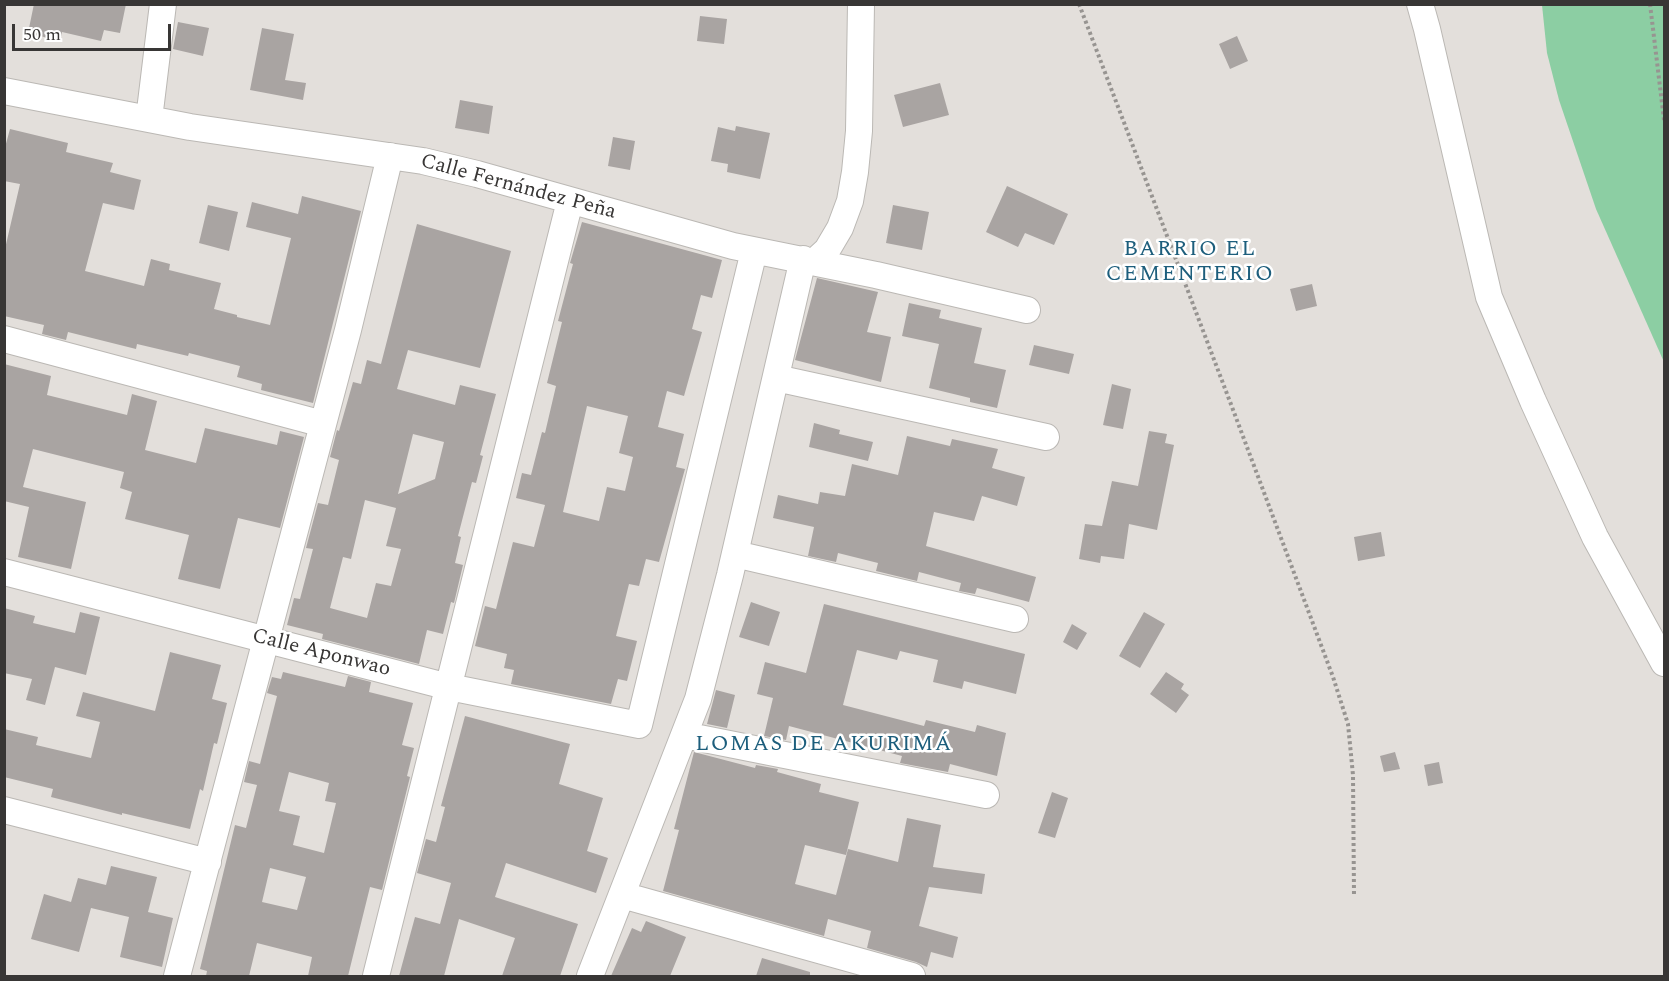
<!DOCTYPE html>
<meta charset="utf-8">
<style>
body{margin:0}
#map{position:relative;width:1669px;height:981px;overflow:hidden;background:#e3dfdb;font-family:Spectral,serif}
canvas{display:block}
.frame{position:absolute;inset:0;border:6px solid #383635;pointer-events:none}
.scale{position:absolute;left:12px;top:24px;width:159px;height:27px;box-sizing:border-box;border:3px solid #383635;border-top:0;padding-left:8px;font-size:18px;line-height:21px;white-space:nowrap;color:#383635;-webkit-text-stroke:4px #fff;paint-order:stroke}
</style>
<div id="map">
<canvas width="1669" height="981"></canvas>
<div class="frame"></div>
<div class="scale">50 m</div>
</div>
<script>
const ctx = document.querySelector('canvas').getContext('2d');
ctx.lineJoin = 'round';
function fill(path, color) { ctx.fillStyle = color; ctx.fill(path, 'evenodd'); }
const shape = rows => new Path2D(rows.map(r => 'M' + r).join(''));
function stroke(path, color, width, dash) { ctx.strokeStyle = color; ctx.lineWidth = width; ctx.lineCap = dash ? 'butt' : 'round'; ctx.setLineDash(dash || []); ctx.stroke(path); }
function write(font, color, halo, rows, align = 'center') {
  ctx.font = font + ' Spectral,serif'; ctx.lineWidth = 5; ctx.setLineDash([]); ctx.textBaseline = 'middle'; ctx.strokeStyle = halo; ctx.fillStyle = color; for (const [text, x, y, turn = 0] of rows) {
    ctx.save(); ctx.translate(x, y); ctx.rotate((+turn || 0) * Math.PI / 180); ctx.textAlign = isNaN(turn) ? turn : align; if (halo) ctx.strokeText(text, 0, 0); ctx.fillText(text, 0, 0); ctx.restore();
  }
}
fill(shape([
 [1542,5,1664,5,1664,362,1596,209,1559,100,1547,53]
]), '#8ccea3');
fill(shape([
 [34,4,126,4,120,33,104,30,101,41,62,32,60,41,28,33],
 [700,16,727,19,724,44,697,41],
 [178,22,209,28,203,56,173,49],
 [262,28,294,34,285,80,306,83,303,100,250,90],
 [1237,36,1248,61,1230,69,1219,44],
 [940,83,949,115,903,127,894,95],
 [460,100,493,106,489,134,455,128],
 [736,126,770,133,760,179,727,172,728,164,711,161,718,127,735,131],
 [10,129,68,143,66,152,113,163,110,172,141,180,134,210,103,203,85,271,144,286,151,259,170,264,169,270,221,283,214,309,237,315,237,317,270,325,291,238,246,227,252,202,298,214,302,196,361,211,313,403,261,390,262,384,237,377,240,366,189,353,188,356,137,344,136,349,68,332,66,340,42,334,44,325,4,316,4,253,20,184,4,181,4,151],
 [613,137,635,141,630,170,608,166],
 [1007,186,1068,214,1054,245,1025,233,1018,247,986,232],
 [208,205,238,212,229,251,199,243],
 [893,205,929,212,922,250,886,243],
 [582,222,722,260,712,298,701,295,692,329,702,332,684,396,667,391,658,427,684,434,676,467,685,469,659,562,646,559,639,586,629,584,616,636,637,641,627,681,618,679,611,704,511,684,514,670,504,668,507,654,475,646,485,606,496,609,513,542,534,547,545,505,516,498,522,473,531,475,542,432,545,433,556,386,547,383,562,322,558,321,573,264,570,263],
 [587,406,628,416,619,453,633,457,625,491,607,487,599,521,563,512],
 [417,224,511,251,480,368,408,350,397,389,455,405,460,385,496,394,480,455,483,456,476,483,472,482,458,536,461,537,455,563,463,565,454,603,451,602,443,634,427,630,419,664,322,639,323,634,287,625,294,598,300,599,313,549,306,548,318,503,328,505,339,460,330,457,337,430,339,431,353,382,361,384,367,360,381,364],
 [413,434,444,442,435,479,398,494],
 [365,500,396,508,386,546,401,549,391,586,376,583,367,618,330,608,343,557,351,559],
 [817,278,878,292,867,332,891,337,881,382,795,360],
 [1312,284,1317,306,1296,311,1290,289],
 [909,303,941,310,939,318,982,328,974,363,1006,370,997,408,970,402,970,398,929,388,939,344,902,336],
 [1034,345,1074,354,1069,374,1029,365],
 [4,364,51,376,47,395,127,415,132,394,157,401,145,450,196,463,205,428,277,445,280,431,304,437,280,528,238,518,220,589,178,579,189,535,125,519,132,492,120,488,124,472,33,449,23,487,86,502,71,569,18,557,29,507,4,501],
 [1112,384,1131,389,1123,429,1103,425],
 [814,423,840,430,839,434,873,442,868,461,809,447],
 [1149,431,1167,434,1165,443,1174,445,1157,530,1129,524,1124,559,1101,556,1100,563,1079,559,1085,524,1102,526,1112,481,1138,486],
 [907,436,950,446,952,439,998,449,992,468,1025,477,1017,506,982,496,974,521,934,512,926,546,1036,577,1029,602,977,588,975,594,959,591,961,583,919,572,917,581,876,571,878,563,838,553,836,562,808,556,814,527,773,518,778,495,818,504,820,492,845,496,852,464,898,475],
 [1381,532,1385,556,1358,561,1354,537],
 [751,602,780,612,769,646,739,637],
 [824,604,1025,654,1016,694,964,681,962,689,933,682,938,660,900,651,897,660,857,650,843,705,924,726,926,720,975,732,977,725,1006,733,997,776,950,764,948,772,900,763,902,756,789,726,786,740,764,736,773,698,757,694,765,662,806,673],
 [4,608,35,616,33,623,75,633,80,612,100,617,86,675,55,667,45,705,26,700,32,679,4,673],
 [1144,612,1165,624,1140,668,1119,656],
 [1072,624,1087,633,1077,650,1063,642],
 [170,652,221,665,212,699,227,703,217,744,214,743,203,791,200,789,190,829,122,813,122,815,51,797,53,789,4,777,4,729,38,737,36,745,91,758,100,722,76,716,83,692,155,711],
 [283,672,345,687,348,676,371,682,369,692,413,703,402,745,414,748,407,776,410,777,382,890,370,887,348,976,308,976,312,957,257,943,249,976,206,976,207,971,200,969,235,825,246,828,257,785,244,782,249,761,260,764,277,696,267,693,272,677,281,679],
 [289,772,329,783,325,801,336,803,324,853,293,845,300,816,279,811],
 [270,868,306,877,297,910,262,902],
 [1166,672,1184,684,1181,689,1189,695,1176,713,1150,694],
 [716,690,735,695,727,728,707,724],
 [465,716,570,744,559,784,603,798,587,851,608,858,596,893,506,863,495,897,578,924,560,976,502,976,515,938,459,919,444,976,399,976,415,917,440,924,451,883,417,873,426,839,436,842,445,807,441,806],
 [694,752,755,768,756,765,778,769,777,772,821,784,819,792,859,802,846,855,805,845,795,884,836,895,848,849,898,862,907,818,941,825,933,867,985,874,982,894,929,887,919,926,958,937,953,958,931,952,927,967,916,962,867,948,871,931,828,919,824,936,663,891,679,830,674,829],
 [1395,752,1400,769,1384,772,1380,756],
 [1439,762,1443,783,1428,786,1424,765],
 [1052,792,1068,798,1055,838,1038,833],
 [111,866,157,877,148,912,173,918,162,967,120,957,129,917,91,908,79,952,31,939,44,894,71,902,78,878,106,885],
 [646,921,686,937,670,976,611,976,632,928,641,932],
 [762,958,810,972,810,976,756,976]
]), '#a9a4a2');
const minor = shape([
 [1420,4,1427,29,1489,297,1533,401,1595,537,1664,663],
 [4,91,190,127,423,161,477,174,733,246,876,275,1027,310],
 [149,119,163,4],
 [815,261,827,250,840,228,850,201,855,172,859,131,861,4],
 [4,339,323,424],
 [776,378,1046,437],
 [735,554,1015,619],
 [4,572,449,687,639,725,754,251],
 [684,735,986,795],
 [4,810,208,862],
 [622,895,912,976],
 [177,976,348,330,390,156],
 [376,976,570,201],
 [590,976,698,699,730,575,803,259]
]);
stroke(minor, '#bbb8b4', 28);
stroke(shape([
 [1079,4,1232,407,1333,677,1348,724,1353,775,1354,895],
 [1650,4,1664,120]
]), '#979491', 4, [3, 3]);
stroke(minor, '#fff', 26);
write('21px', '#383635', '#fff', [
 ["Calle Fernández Peña",518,188,15],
 ["Calle Aponwao",321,654,14]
]);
ctx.letterSpacing = '1.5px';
write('22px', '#1d5e7c', '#fff', [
 ["BARRIO EL",1190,251],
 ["CEMENTERIO",1190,276],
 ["LOMAS DE AKURIMÁ",824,746]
]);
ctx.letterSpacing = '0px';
</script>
